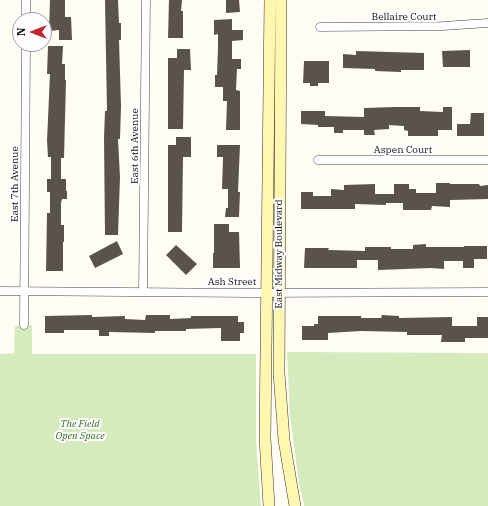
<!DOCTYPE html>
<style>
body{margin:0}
#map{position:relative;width:488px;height:506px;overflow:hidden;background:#fffdf5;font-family:"IBM Plex Serif",serif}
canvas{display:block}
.north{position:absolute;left:12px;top:12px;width:40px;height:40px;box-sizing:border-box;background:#fff;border:1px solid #a0a0a0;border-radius:50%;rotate:270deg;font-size:11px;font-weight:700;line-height:16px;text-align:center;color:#111}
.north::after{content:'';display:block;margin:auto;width:14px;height:18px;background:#c4262e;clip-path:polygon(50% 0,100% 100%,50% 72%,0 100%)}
</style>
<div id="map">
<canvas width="488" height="506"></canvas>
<div class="north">N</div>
</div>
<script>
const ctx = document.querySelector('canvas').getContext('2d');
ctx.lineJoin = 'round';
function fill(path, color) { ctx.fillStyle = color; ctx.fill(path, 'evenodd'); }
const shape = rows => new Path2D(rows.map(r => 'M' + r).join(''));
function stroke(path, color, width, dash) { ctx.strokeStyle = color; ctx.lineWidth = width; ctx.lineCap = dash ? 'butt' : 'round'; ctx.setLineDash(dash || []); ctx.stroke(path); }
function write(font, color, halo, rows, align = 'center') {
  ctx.font = font + ' "IBM Plex Serif",serif'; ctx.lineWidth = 4; ctx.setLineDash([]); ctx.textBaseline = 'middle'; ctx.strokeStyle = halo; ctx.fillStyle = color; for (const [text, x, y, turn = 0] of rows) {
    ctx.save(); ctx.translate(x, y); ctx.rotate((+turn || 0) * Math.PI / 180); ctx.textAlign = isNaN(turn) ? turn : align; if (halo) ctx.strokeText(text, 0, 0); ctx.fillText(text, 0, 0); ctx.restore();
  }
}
fill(shape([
 [32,325,32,354,256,354,256,441,261,506,0,506,0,354,14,353,15,326],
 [287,352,488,353,488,506,304,506,299,483,290,416]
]), '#d5ebbd');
fill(shape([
 [50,0,65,0,65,17,71,17,72,40,59,40,59,30,49,31],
 [105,0,118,0,119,23,121,23,121,40,119,40,121,106,120,139,118,139,120,177,118,235,105,235,104,138,105,111,107,111],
 [169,0,182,0,181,11,183,11,183,38,168,38],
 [226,0,239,0,240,12,226,13],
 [232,19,232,30,243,30,243,40,232,41,232,59,241,59,241,69,237,69,236,90,240,91,240,130,226,130,227,101,223,101,223,87,215,87,215,75,217,75,218,48,218,34,214,35,214,20],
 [48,46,63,46,62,64,65,64,65,80,66,80,64,158,61,158,61,179,66,179,66,191,67,191,67,199,62,199,61,203,61,225,64,225,64,242,63,242,63,271,46,271,47,213,50,213,50,192,47,192,47,179,51,179,51,157,48,157,47,141,50,74,47,74],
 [177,49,190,49,191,70,184,70,183,129,168,129,168,58,177,58],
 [470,50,470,67,443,67,442,51],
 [356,51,424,53,424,70,401,70,401,72,375,71,375,69,343,68,343,54,356,55],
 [304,61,329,61,329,83,318,83,318,86,310,86,310,83,303,83],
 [395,107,420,107,420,111,443,112,443,107,452,107,452,130,438,130,438,136,408,136,408,131,404,130,404,126,389,125,389,129,374,130,375,135,364,135,364,130,343,130,343,133,334,133,334,127,318,127,318,125,301,124,301,111,325,111,325,116,364,117,364,108],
 [471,113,484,113,484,136,457,136,457,124,470,124],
 [176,137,191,137,191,157,183,157,182,232,168,232,168,145,176,145],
 [217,145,240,145,238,192,240,192,239,217,225,217,226,208,228,208,228,189,222,189,223,157,217,157],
 [436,183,450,183,450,184,479,184,480,186,488,185,488,199,450,200,450,207,432,206,431,210,403,210,403,203,386,203,386,205,355,204,355,209,301,209,301,192,313,192,313,196,331,196,331,189,344,190,344,185,375,184,375,194,394,194,394,184,409,184,409,189,416,189,416,193,436,193],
 [214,224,229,224,229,232,239,232,240,268,213,268,213,253,214,253],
 [117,241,123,254,95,268,89,256],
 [426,244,426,247,464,247,464,246,487,246,487,259,474,259,474,268,463,268,463,261,444,261,444,269,431,268,378,270,378,260,357,260,357,268,304,268,305,248,329,248,328,250,365,251,365,247,391,247,391,249,413,249,413,245],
 [176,245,197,264,186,275,166,255],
 [92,315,92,317,125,316,125,319,145,320,146,315,170,315,170,319,191,318,191,316,238,316,238,322,244,322,244,333,240,333,240,341,221,341,221,328,186,329,186,331,155,331,155,333,109,332,109,336,99,336,99,330,64,330,64,333,45,333,45,316],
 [382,315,399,316,399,318,452,317,452,326,477,326,477,317,488,317,488,338,465,338,465,342,441,342,442,335,407,335,407,332,361,331,328,333,328,340,302,340,302,326,314,326,314,324,318,324,318,316,361,316,361,318,381,318]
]), '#5a524d');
const street = shape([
 [26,20,26,0],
 [320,27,443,26,488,23],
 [318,160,488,160],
 [0,291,251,293,488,292],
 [143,292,146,0],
 [24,325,26,44]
]);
const secondary = shape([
 [281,0,279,373,284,440,295,506],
 [269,506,265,438,270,0]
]);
stroke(street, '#444', 9);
stroke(secondary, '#333', 12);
stroke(street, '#fff', 8);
stroke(secondary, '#fff6b0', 11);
write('10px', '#111', '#fff', [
 ["Bellaire Court",404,17],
 ["East 6th Avenue",135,146,-90],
 ["Aspen Court",403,150],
 ["East 7th Avenue",15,184,-90],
 ["East Midway Boulevard",279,254,-90],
 ["Ash Street",232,282]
]);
write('italic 10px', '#2f6b1f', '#fff', [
 ["The Field",80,424],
 ["Open Space",80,436]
]);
</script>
